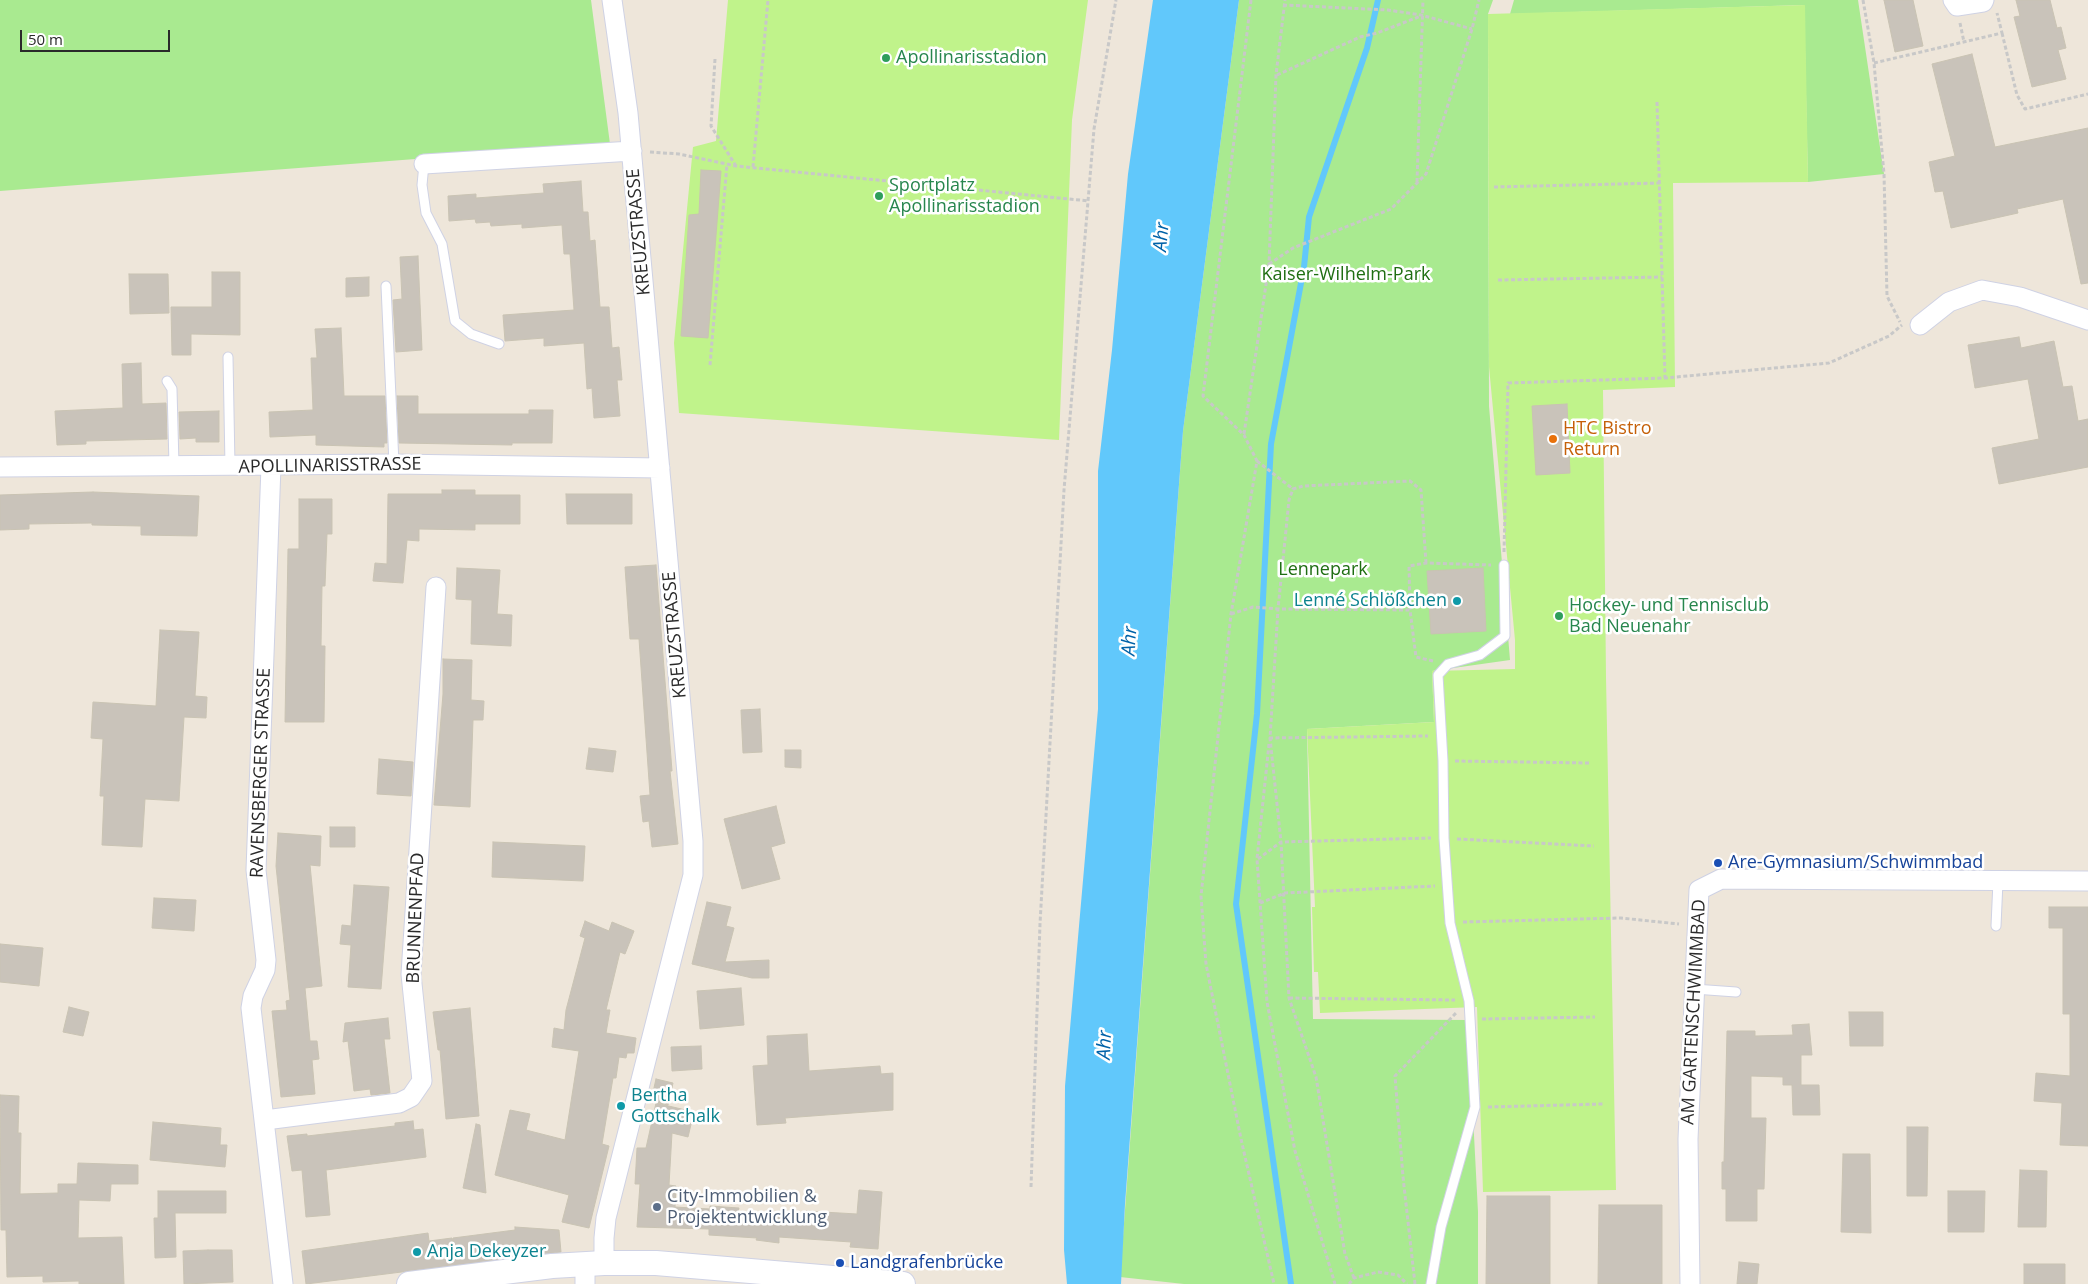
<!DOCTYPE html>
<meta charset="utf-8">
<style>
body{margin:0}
#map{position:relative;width:2088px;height:1284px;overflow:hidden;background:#eee6da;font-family:"Open Sans",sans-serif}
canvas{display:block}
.scale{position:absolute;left:20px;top:30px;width:150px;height:22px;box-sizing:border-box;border:2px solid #2a2a2a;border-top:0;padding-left:6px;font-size:15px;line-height:18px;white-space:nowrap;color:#2a2a2a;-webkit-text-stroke:4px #fff;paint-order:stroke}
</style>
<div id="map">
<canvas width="2088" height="1284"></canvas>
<div class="scale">50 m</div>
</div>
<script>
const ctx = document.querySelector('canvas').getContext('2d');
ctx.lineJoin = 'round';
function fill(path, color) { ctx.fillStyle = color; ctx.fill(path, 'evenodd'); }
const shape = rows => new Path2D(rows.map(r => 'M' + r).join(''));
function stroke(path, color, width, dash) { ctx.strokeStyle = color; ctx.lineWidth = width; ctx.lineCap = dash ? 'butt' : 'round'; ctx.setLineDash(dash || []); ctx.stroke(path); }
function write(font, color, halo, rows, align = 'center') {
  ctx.font = font + ' "Open Sans",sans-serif'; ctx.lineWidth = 5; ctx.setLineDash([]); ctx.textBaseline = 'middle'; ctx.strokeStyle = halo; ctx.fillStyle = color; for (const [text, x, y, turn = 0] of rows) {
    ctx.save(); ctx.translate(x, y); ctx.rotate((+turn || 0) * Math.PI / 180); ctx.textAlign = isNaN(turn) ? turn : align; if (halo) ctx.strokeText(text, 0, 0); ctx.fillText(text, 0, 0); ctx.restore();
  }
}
fill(shape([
 [0,0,591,0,610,144,0,191],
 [1239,0,1493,0,1488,14,1489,406,1510,660,1432,671,1434,722,1307,729,1313,1019,1468,1020,1478,1212,1478,1284,1184,1284,1120,1277,1183,431],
 [1514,0,1858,0,1884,174,1808,182,1804,5,1510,14]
]), '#a9ea90');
fill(shape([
 [728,0,1088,0,1072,120,1059,440,679,413,674,343,693,147,716,141],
 [1805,5,1808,182,1673,183,1675,387,1603,390,1606,677,1616,1190,1483,1192,1477,1007,1320,1013,1318,972,1314,972,1312,907,1315,907,1307,729,1434,722,1432,671,1515,669,1515,640,1489,367,1488,14]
]), '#c0f38b');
fill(shape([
 [1153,0,1239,0,1183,431,1125,1204,1121,1284,1067,1284,1064,1250,1065,1086,1098,709,1098,471,1112,350,1128,174]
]), '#61c8fb');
stroke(shape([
 [1291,1284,1236,904,1257,714,1271,444,1304,267,1309,217,1367,48,1378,0]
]), '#61c8fb', 6);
const building = shape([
 [1884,0,1913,0,1923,46,1895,52,1884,0],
 [2016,0,2050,0,2057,28,2061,27,2066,48,2058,50,2066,79,2032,87,2014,17,2020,16,2016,0],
 [1972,54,1995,147,2088,128,2088,283,2081,284,2063,199,2017,209,2018,213,1951,228,1943,191,1935,192,1929,162,1955,156,1932,64,1972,54],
 [701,170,721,171,708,338,681,336,689,215,699,214,701,170],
 [581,181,583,212,588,212,590,241,595,240,600,307,609,307,612,348,619,347,622,380,617,380,620,416,594,418,592,388,587,389,584,343,544,346,544,338,505,341,503,315,574,310,570,254,564,254,562,225,522,228,522,224,491,226,490,222,476,223,475,219,449,221,448,196,476,194,476,198,544,193,543,184,581,181],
 [418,256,422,350,396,352,393,300,402,299,400,257,418,256],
 [212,272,240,272,240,335,191,334,191,355,172,355,171,307,212,307,212,272],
 [129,274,168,274,169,313,130,314,129,274],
 [369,277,369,296,346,297,346,278,369,277],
 [341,328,344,396,385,396,387,443,384,443,384,447,316,445,316,435,270,437,269,412,313,410,311,358,317,358,315,329,341,328],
 [2019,337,2021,348,2054,341,2063,387,2072,386,2078,421,2088,419,2088,467,1999,484,1992,448,2039,439,2028,379,1975,388,1968,345,2019,337],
 [141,363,142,404,166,403,167,439,86,441,86,444,57,445,55,411,123,408,122,364,141,363],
 [397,396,418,396,418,414,529,414,529,410,553,410,552,443,512,443,512,445,399,443,397,396],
 [1567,404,1570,473,1536,475,1532,406,1567,404],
 [219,411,219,442,196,442,196,438,180,439,179,412,219,411],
 [442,490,475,490,475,495,520,495,520,524,475,524,475,530,419,529,419,541,407,540,403,583,373,581,375,563,387,564,388,494,442,494,442,490],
 [93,492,199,496,197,536,141,535,141,526,92,525,92,523,29,524,29,529,0,530,0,495,93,492],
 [566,494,632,494,632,524,567,524,566,494],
 [299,499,332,499,332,534,327,534,325,586,322,586,321,646,325,646,324,722,285,722,288,549,299,549,299,499],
 [656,565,672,771,670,771,678,844,652,847,649,821,643,822,640,796,650,795,639,639,630,639,625,567,656,565],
 [457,568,500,570,497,614,512,615,511,646,471,644,472,600,456,599,457,568],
 [1483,568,1486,631,1431,634,1427,571,1483,568],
 [160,630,199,632,195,696,207,697,206,718,184,717,179,801,145,799,142,847,102,845,104,796,100,796,103,739,91,738,93,702,156,706,160,630],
 [443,659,472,660,471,700,484,701,483,720,473,720,470,807,434,805,443,694,443,659],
 [760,709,762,752,743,753,741,710,760,709],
 [589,748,616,751,613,772,586,769,589,748],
 [785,750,801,750,801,768,785,767,785,750],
 [379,759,413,762,411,796,377,794,379,759],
 [776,806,785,843,771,847,780,879,742,889,724,819,776,806],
 [330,827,355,827,355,847,330,847,330,827],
 [278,833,321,836,320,866,310,865,322,986,305,988,310,1041,317,1041,319,1059,312,1060,315,1094,281,1097,272,1011,287,1010,286,1001,290,1000,276,866,278,833],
 [493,842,585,846,583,881,492,877,493,842],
 [354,885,389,887,381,989,348,987,351,945,340,944,342,925,351,926,354,885],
 [154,898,196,900,194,931,152,928,154,898],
 [707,902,731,907,726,926,734,928,725,962,769,960,769,978,752,978,692,964,707,902],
 [2049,907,2088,907,2088,1146,2060,1145,2062,1103,2034,1101,2036,1073,2070,1076,2070,1014,2063,1014,2063,928,2049,928,2049,907],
 [585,921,609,931,612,922,634,931,625,954,620,952,606,1010,610,1010,606,1033,636,1038,634,1053,627,1053,626,1058,619,1057,616,1078,613,1078,602,1144,609,1146,589,1228,562,1222,569,1195,495,1175,510,1110,530,1114,526,1130,565,1140,579,1051,552,1047,554,1028,564,1030,566,1010,585,938,580,936,585,921],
 [0,944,43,948,39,986,0,982,0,944],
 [741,988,744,1025,700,1029,697,991,741,988],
 [69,1007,89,1012,83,1036,63,1032,69,1007],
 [470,1008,479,1116,446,1119,440,1050,438,1050,433,1012,470,1008],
 [1849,1012,1883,1012,1883,1046,1850,1046,1849,1012],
 [388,1018,390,1039,384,1039,390,1093,371,1095,370,1089,354,1091,348,1041,343,1042,345,1023,388,1018],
 [1809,1024,1812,1055,1801,1055,1801,1085,1819,1085,1820,1115,1793,1115,1792,1085,1783,1085,1783,1077,1751,1076,1751,1118,1766,1118,1764,1189,1757,1189,1757,1221,1726,1221,1726,1189,1722,1189,1722,1162,1724,1162,1727,1031,1755,1031,1755,1036,1793,1035,1792,1025,1809,1024],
 [807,1034,809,1071,880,1066,881,1074,893,1073,893,1110,785,1118,786,1123,757,1125,753,1066,768,1065,767,1036,807,1034],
 [701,1046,702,1069,672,1071,671,1047,701,1046],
 [656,1079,673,1083,668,1105,651,1101,656,1079],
 [0,1095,19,1096,18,1133,21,1133,20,1194,58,1193,58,1184,77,1184,78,1163,138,1165,138,1184,111,1184,110,1201,79,1200,78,1238,122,1237,124,1284,79,1284,79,1281,43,1282,43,1276,7,1277,6,1230,1,1230,0,1095],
 [656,1103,694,1112,688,1137,672,1133,669,1185,676,1186,675,1207,710,1209,710,1206,739,1208,738,1212,806,1218,806,1211,857,1214,859,1190,882,1192,878,1249,850,1247,851,1242,779,1237,779,1243,756,1240,757,1238,709,1235,709,1229,637,1227,640,1184,635,1184,637,1148,646,1148,656,1103],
 [413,1121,414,1130,423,1129,426,1157,326,1170,330,1215,306,1217,302,1170,292,1171,287,1136,307,1134,307,1136,395,1126,395,1123,413,1121],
 [153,1122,221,1128,220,1145,227,1145,225,1167,150,1160,153,1122],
 [476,1124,480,1125,486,1193,463,1188,476,1124],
 [1907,1127,1928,1127,1927,1196,1907,1196,1907,1127],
 [1843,1154,1870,1154,1871,1233,1841,1232,1843,1154],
 [2020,1170,2047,1171,2046,1227,2018,1227,2020,1170],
 [158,1191,226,1191,226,1213,175,1213,176,1257,155,1258,154,1218,158,1218,158,1191],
 [1948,1191,1985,1191,1984,1232,1948,1232,1948,1191],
 [1487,1196,1550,1196,1550,1284,1486,1284,1487,1196],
 [1599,1205,1662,1205,1662,1284,1598,1284,1599,1205],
 [515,1227,559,1230,561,1252,306,1284,302,1251,428,1233,429,1241,452,1238,453,1242,453,1238,515,1230,515,1227],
 [208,1250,232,1250,233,1282,184,1284,183,1251,208,1250],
 [1739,1262,1759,1264,1757,1284,1737,1284,1739,1262],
 [2024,1264,2065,1264,2065,1284,2024,1284,2024,1264]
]);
fill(building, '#c9c3ba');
stroke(building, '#c9c3b3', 1);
const service = shape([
 [424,164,422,185,426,213,442,244,455,321,471,334,499,344],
 [386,286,394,464],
 [228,357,230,466],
 [167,381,172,389,174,465],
 [1996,926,1998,881],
 [1694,989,1736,992],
 [1431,1284,1441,1227,1475,1107,1469,1001,1450,923,1444,838,1443,761,1438,675,1448,664,1480,655,1505,636,1504,565]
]);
const minor = shape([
 [1953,0,1957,6,1983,2,1984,0],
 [424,164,632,151],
 [1920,325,1949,302,1982,290,2020,297,2088,320],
 [271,466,256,870,266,960,265,970,253,996,251,1008,283,1284],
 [0,467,394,464,660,468],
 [265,1120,399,1103,411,1097,422,1081,411,974,436,587],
 [604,1263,604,1238,606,1218,693,875,693,841,628,113,612,0],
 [585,1284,585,1263],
 [1690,1284,1688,1139,1699,890,1721,879,2088,881]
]);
const tertiary = shape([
 [409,1284,552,1266,604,1263,656,1263,903,1284]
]);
stroke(service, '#cfd2e4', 11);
stroke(minor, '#cfd2e4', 21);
stroke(tertiary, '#cfd2e4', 26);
stroke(shape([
 [1251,0,1203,396,1244,435,1257,461,1231,614,1201,896,1206,964,1241,1139,1274,1284],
 [1863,0,1874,63,1884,174,1887,296,1900,322],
 [1283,5,1388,10,1421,15,1472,29],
 [1960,23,1964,42],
 [2002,33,2017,95,2025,109,2088,94],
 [715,59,711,126,736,166],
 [1874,63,2002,33,1997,13],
 [1277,75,1360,37,1377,33,1421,16],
 [1657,102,1665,378],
 [650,152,679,154,736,166,1089,201],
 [753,167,768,0],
 [1417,182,1423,0],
 [1494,187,1660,183],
 [1269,264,1293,248,1391,209,1426,174,1472,29,1479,0],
 [1498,280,1662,277],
 [710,365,727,164],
 [1244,434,1269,264,1276,75,1285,0],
 [1257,461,1293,489],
 [1504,552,1508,383,1665,378,1829,363,1889,336,1902,325],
 [1231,614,1253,607,1278,609,1289,500,1293,489,1303,486,1410,481,1421,490,1426,563],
 [1433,661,1416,657,1410,610,1409,566,1426,563,1491,565],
 [1269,738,1428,736],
 [1269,744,1257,859,1267,1002,1295,1151,1335,1284],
 [1455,761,1590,763],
 [1457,839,1594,846],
 [1258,859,1281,842,1431,838],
 [1260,903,1285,893,1435,886],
 [1463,922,1621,918,1679,924],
 [1289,998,1455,1000],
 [1482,1019,1595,1017],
 [1488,1107,1603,1104],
 [1031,1187,1040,924,1064,490,1094,129,1116,0],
 [1354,1278,1345,1254,1316,1077,1289,998,1281,842,1270,738,1278,609,1410,610],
 [1349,1284,1354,1278,1378,1272,1398,1275,1407,1284],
 [1415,1284,1403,1177,1395,1076,1456,1013]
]), '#c8c8c8', 3, [4, 2.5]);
stroke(service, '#fff', 9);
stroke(minor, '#fff', 19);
stroke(tertiary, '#fff', 24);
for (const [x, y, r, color] of [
 [886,58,5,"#2e9e5b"],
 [879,196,5,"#2e9e5b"],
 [1553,439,5,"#e8710a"],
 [1457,601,5,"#0f9aa8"],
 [1559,616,5,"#2e9e5b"],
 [1718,863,5,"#1a4fb4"],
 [621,1106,5,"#0f9aa8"],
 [657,1207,5,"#5c6f8a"],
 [417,1252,5,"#0f9aa8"],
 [840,1263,5,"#1a4fb4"]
]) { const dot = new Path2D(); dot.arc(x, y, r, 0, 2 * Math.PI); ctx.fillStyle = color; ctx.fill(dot); stroke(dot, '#fff', 2); }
write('18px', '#27864d', '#fff', [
 ["Apollinarisstadion",896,58],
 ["Sportplatz",889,186],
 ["Apollinarisstadion",889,207],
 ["Hockey- und Tennisclub",1569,606],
 ["Bad Neuenahr",1569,627]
], 'left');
write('18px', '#2a2a2a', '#fff', [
 ["KREUZSTRASSE",639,232,-95],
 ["APOLLINARISSTRASSE",330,466,-1],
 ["KREUZSTRASSE",675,635,-95],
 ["RAVENSBERGER STRASSE",261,773,-88],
 ["BRUNNENPFAD",416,918,-88],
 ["AM GARTENSCHWIMMBAD",1694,1012,-87]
]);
write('18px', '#1f6e12', '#fff', [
 ["Kaiser-Wilhelm-Park",1346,275],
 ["Lennepark",1323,570]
]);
write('18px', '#c56008', '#fff', [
 ["HTC Bistro",1563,429],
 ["Return",1563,450]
], 'left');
write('18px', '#0d838f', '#fff', [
 ["Lenné Schlößchen",1447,601,"right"],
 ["Bertha",631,1096],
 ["Gottschalk",631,1117],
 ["Anja Dekeyzer",427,1252]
], 'left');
write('18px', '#164399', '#fff', [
 ["Are-Gymnasium/Schwimmbad",1728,863],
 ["Landgrafenbrücke",850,1263]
], 'left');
write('18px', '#4e5e75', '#fff', [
 ["City-Immobilien &",667,1197],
 ["Projektentwicklung",667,1218]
], 'left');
write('italic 19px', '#0062a8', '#fff', [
 ["Ahr",1162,237,-85],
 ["Ahr",1130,641,-86],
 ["Ahr",1105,1045,-87]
]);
</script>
